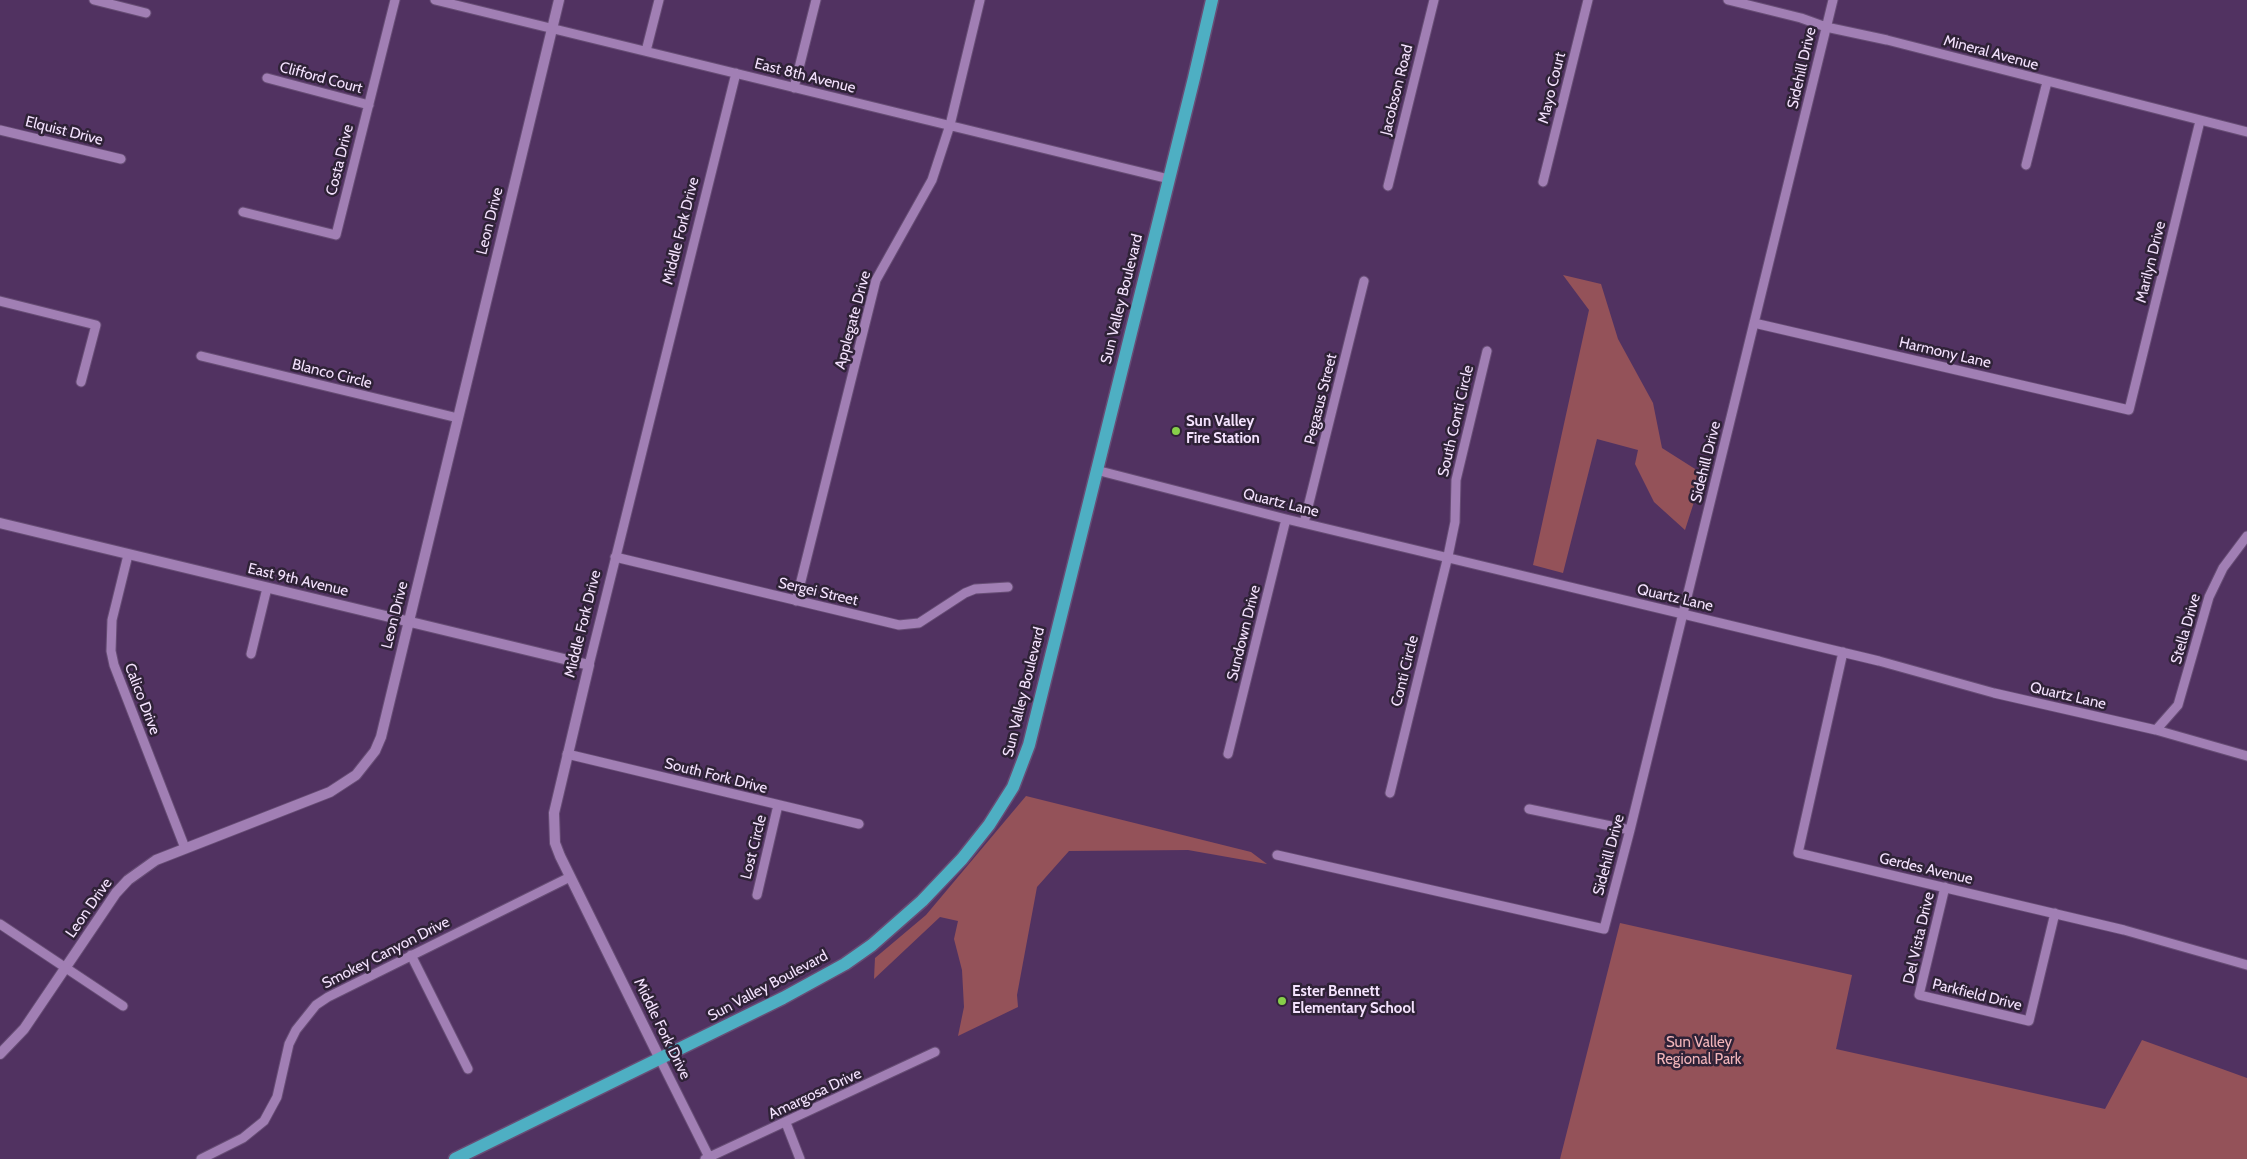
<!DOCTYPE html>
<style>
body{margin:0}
canvas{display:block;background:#513261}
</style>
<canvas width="2247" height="1159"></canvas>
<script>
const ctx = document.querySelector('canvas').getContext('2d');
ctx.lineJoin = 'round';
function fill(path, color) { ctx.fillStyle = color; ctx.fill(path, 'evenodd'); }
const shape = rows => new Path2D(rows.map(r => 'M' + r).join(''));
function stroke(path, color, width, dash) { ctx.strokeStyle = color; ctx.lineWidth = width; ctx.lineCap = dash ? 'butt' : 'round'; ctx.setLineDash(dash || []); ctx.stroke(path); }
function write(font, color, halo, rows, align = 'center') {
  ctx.font = font + ' Cabin,sans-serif'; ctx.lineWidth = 5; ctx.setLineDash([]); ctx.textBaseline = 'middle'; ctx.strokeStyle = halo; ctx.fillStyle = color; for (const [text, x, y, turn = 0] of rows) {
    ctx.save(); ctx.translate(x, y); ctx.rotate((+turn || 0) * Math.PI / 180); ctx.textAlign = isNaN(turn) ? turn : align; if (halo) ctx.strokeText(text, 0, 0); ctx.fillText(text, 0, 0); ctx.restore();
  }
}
fill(shape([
 [1563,275,1601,284,1618,339,1653,403,1662,448,1703,474,1685,530,1654,502,1635,464,1638,450,1597,439,1563,573,1533,565,1589,310],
 [1026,796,1251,852,1267,864,1188,850,1069,851,1037,887,1017,995,1018,1007,958,1036,964,1007,962,970,954,939,958,921,940,917,874,979,875,958,926,915],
 [1620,923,1852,975,1836,1049,2105,1109,2142,1040,2247,1078,2247,1159,1560,1159]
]), '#945259');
const minor = shape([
 [94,0,146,13],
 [435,0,1169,179],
 [1728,0,1801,18,1826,27,1887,40,2247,132],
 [646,51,659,0],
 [267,78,369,105],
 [794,88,816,0],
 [0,130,121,159],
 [2026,165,2047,82],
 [1543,182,1588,0],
 [1388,186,1434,0],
 [243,212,336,235,395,0],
 [0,301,96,325,81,382],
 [1754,323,2129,410,2200,121],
 [201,356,458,418],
 [1096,470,1286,519,1879,661,1994,693,2156,730,2247,756],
 [1304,523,1364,281],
 [128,555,112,620,111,651,114,665,185,848],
 [615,557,899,625,919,623,965,593,975,589,1008,587],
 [796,601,876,280,932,180,950,125,980,0],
 [1843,652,1798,853,2124,930,2247,965],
 [251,654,267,588],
 [589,665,736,73],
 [2156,730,2178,705,2209,597,2223,568,2247,536],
 [567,754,859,824],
 [1228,754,1286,519],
 [1390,793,1448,556,1455,522,1456,480,1487,351],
 [1529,809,1630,830],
 [1277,855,1604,929,1630,830,1833,0],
 [1945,887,1919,995,2029,1021,2055,913],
 [757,895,778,805],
 [0,924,123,1006],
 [411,955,468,1069],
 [660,1059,709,1157],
 [786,1123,800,1159],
 [201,1159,243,1138,264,1121,277,1097,289,1044,296,1030,316,1005,328,997,570,877],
 [705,1159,935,1052]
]);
const tertiary = shape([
 [0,523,589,665,554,813,555,843,560,856,660,1059],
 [0,1054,24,1029,116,893,128,880,156,860,330,792,356,775,375,751,381,737,559,0]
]);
const primary = shape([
 [455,1159,783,998,845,964,872,945,922,901,962,859,989,825,1013,787,1029,745,1194,78,1212,0]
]);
stroke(minor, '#674d75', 11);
stroke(tertiary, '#674d75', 12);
stroke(primary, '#674d75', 15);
stroke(minor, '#a17fb4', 9);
stroke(tertiary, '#a17fb4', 10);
stroke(primary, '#4eafc3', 12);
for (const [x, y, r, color] of [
 [1176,431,5,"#87cf4a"],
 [1282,1001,5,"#87cf4a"]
]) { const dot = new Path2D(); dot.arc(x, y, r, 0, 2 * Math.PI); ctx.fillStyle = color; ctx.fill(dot); stroke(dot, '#2f2237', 2); }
write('15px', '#f4e2fe', '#2f2237', [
 ["Mineral Avenue",1991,53,15],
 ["Sidehill Drive",1802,68,-77],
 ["East 8th Avenue",805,76,14],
 ["Clifford Court",321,78,15],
 ["Mayo Court",1552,88,-76],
 ["Jacobson Road",1397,90,-76],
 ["Elquist Drive",64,131,14],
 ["Costa Drive",340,160,-76],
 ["Leon Drive",490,221,-76],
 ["Middle Fork Drive",681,231,-76],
 ["Marilyn Drive",2151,262,-76],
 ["Sun Valley Boulevard",1122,299,-76],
 ["Applegate Drive",853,320,-75],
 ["Harmony Lane",1945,353,13],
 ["Blanco Circle",332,374,14],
 ["Pegasus Street",1321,399,-76],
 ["South Conti Circle",1456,421,-77],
 ["Sidehill Drive",1706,462,-76],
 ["Quartz Lane",1281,503,14],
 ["East 9th Avenue",298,580,13],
 ["Sergei Street",818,592,13],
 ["Quartz Lane",1675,598,13],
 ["Leon Drive",395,615,-76],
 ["Middle Fork Drive",583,624,-76],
 ["Stella Drive",2186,629,-74],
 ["Sundown Drive",1244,633,-76],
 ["Conti Circle",1405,671,-76],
 ["Sun Valley Boulevard",1024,692,-76],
 ["Quartz Lane",2068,696,13],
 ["Calico Drive",142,699,69],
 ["South Fork Drive",716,776,14],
 ["Lost Circle",754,847,-76],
 ["Sidehill Drive",1609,855,-75],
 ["Gerdes Avenue",1926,869,13],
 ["Leon Drive",89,908,-55],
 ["Del Vista Drive",1919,938,-77],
 ["Smokey Canyon Drive",386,953,-27],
 ["Sun Valley Boulevard",768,986,-28],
 ["Parkfield Drive",1977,995,14],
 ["Middle Fork Drive",662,1029,64],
 ["Amargosa Drive",815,1094,-25]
]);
write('bold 15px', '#f4e2fe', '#2f2237', [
 ["Sun Valley",1186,422],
 ["Fire Station",1186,439],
 ["Ester Bennett",1292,992],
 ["Elementary School",1292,1009]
], 'left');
write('15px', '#f2b5ba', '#2f2237', [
 ["Sun Valley",1699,1043],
 ["Regional Park",1699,1060]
]);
</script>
